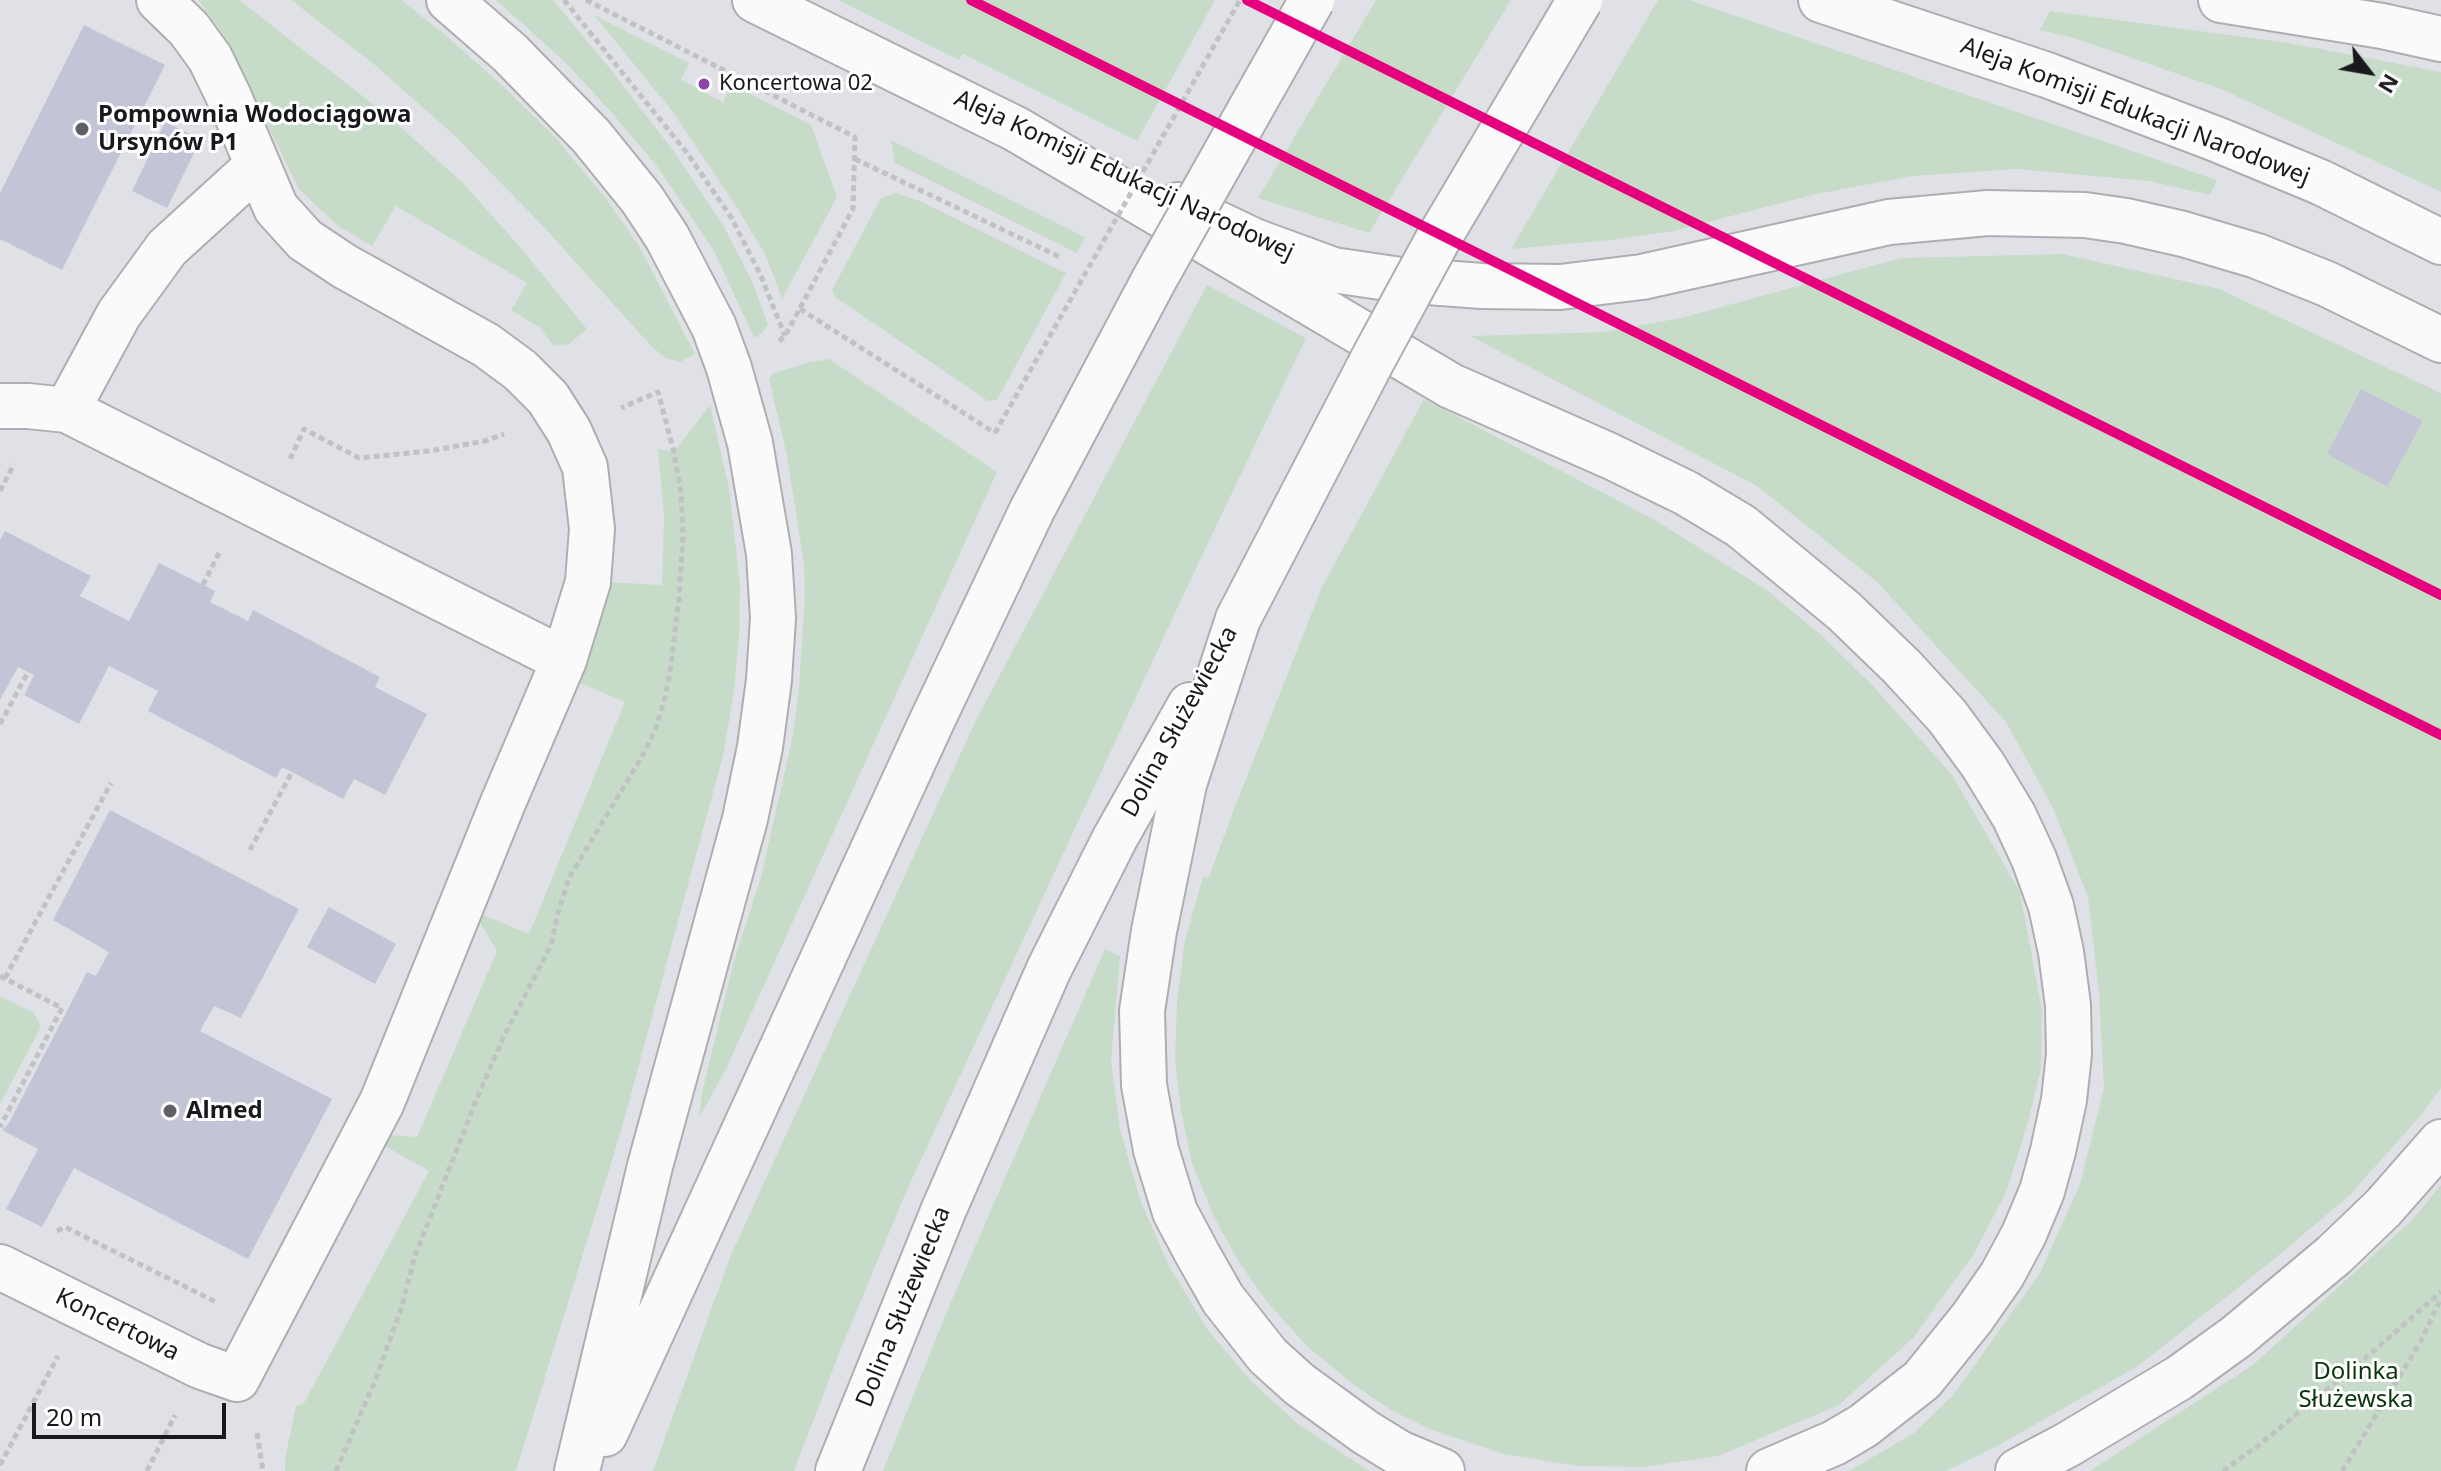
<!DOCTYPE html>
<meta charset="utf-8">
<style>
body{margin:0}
#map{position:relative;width:2441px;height:1471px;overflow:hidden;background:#e0e1e6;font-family:"Noto Sans",sans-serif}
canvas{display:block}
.north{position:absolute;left:2329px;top:32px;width:80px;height:80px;-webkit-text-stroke:6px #fff;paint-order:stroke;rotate:121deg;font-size:22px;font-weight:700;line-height:32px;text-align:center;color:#18191d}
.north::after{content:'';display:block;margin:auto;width:28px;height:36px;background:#18191d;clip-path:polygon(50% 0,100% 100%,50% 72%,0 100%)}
.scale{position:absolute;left:32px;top:1403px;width:194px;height:36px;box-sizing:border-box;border:4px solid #18191d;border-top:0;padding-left:10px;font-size:24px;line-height:28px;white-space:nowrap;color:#18191d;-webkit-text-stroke:6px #fff;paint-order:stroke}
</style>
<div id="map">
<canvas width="2441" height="1471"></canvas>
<div class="north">N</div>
<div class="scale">20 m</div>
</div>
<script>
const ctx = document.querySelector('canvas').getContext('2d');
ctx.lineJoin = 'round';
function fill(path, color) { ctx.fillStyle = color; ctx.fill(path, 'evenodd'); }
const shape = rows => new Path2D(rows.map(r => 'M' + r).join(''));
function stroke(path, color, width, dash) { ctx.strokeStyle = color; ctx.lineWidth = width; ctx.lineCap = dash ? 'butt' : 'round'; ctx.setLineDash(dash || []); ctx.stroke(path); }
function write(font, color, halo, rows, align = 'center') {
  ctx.font = font + ' "Noto Sans",sans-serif'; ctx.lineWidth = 6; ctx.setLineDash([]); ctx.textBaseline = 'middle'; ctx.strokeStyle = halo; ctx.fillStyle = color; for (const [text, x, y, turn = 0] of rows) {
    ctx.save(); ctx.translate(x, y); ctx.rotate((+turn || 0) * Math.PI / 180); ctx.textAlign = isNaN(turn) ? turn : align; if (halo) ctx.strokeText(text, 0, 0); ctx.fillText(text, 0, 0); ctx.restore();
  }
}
fill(shape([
 [198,0,239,0,387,115,462,182,519,246,587,329,569,344,554,346,540,328,511,310,527,283,396,206,372,246,338,226,299,189,221,31],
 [291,0,401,0,444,34,505,88,555,137,607,200,639,246,695,354,680,362,666,358,652,347,542,225,456,137,376,66],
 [496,0,553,0,611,70,675,153,723,225,752,281,768,324,762,333,754,338,714,251,656,165,612,113,565,62],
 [838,0,1215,0,1137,141,963,54,959,60],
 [1376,0,1511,0,1369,233,1258,198],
 [1658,0,1689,0,2217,180,2210,195,2149,181,2017,169,1913,176,1816,194,1673,231,1611,240,1511,249],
 [2050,11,2289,43,2441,72,2441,192,2221,89,2077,39,2040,30],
 [594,15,689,63,681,80,723,102,731,84,811,125,837,197,782,299,767,258,738,209,672,111],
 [891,140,1085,237,1077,253,895,163],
 [896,193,920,201,1066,273,997,400,988,401,835,297,832,290,881,198],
 [2062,254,2219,289,2441,393,2441,1088,2421,1115,2349,1196,2267,1265,2138,1366,1999,1445,1946,1471,1849,1471,1914,1433,1954,1394,2040,1273,2080,1184,2104,1088,2099,993,2088,897,2053,808,2006,722,1877,582,1757,486,1470,336,1603,332,1681,318,1901,258],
 [1207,285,1306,338,1189,583,906,1192,840,1351,794,1471,653,1471,730,1257,976,720],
 [829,359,997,472,726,1069,699,1118,702,1093,734,961,761,877,792,740,799,688,805,593,804,564,787,456,769,379,774,373,810,362],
 [1424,399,1655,520,1768,591,1821,635,1875,688,1953,776,2020,892,2042,1010,2041,1068,2028,1122,2007,1190,1974,1254,1913,1338,1839,1405,1718,1456,1644,1467,1578,1466,1504,1454,1432,1430,1391,1410,1354,1385,1307,1346,1267,1302,1239,1262,1215,1219,1192,1164,1181,1110,1175,1061,1177,1001,1185,940,1203,877,1209,877,1234,809,1322,587],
 [710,405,729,488,740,585,739,637,734,691,723,756,621,1131,516,1471,285,1471,285,1459,296,1406,304,1403,429,1171,385,1146,389,1135,417,1137,497,951,478,919,481,914,529,934,625,702,576,681,607,582,662,585,664,518,658,449,674,452],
 [1105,949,1120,956,1111,1061,1120,1129,1140,1199,1169,1266,1208,1330,1251,1381,1298,1424,1369,1471,883,1471,950,1304],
 [0,996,34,1013,41,1027,0,1104],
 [2441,1185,2441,1471,2090,1471,2254,1364,2413,1219]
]), '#c7dcc8');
fill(shape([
 [84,25,165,65,62,270,0,239,0,193],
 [165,122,201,139,167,208,132,191],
 [2361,389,2423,421,2387,487,2327,454],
 [5,531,91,576,80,596,129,621,159,563,215,591,210,602,248,621,253,610,380,677,375,687,427,714,385,795,354,779,343,799,282,767,276,778,148,711,158,691,109,666,79,724,24,695,34,675,18,667,0,700,0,540],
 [110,810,299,909,241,1018,214,1006,200,1031,332,1099,248,1259,74,1168,42,1227,6,1209,38,1149,2,1130,9,1123,87,972,96,976,109,952,53,920],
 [329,907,396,944,375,984,307,947]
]), '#c3c5d6');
const minor = shape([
 [1821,0,2047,75,2216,139,2320,182,2441,242],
 [1178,205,1254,241,1333,270,1401,280,1482,286,1560,287,1642,277,1889,222,1988,213,2085,215,2126,221,2183,234,2257,256,2327,284,2441,340],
 [0,406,28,406,67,410,564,660],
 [67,410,119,314,167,248,257,166],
 [0,1267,200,1366,237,1379,382,1102,502,805,564,660,588,582,592,529,585,467,569,431,548,398,520,370,486,345,344,266,305,240,276,208,229,97,210,58,189,29,159,0]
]);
const major = shape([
 [449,0,510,53,591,136,642,199,667,237,714,327,729,368,750,443,769,554,773,618,769,680,760,747,745,819,650,1166,577,1471],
 [755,0,1016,129,1451,386,1610,456,1686,493,1741,526,1844,611,1902,667,1947,716,1983,765,2014,816,2034,859,2051,906,2061,952,2068,1005,2069,1054,2064,1100,2053,1151,2042,1191,2024,1234,2002,1275,1972,1318,1922,1380,1863,1426,1834,1443,1769,1471],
 [2221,0,2382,26,2441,39],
 [1238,619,1184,784,1154,931,1142,1011,1144,1085,1156,1150,1175,1212,1198,1255,1223,1299,1268,1356,1299,1384,1365,1432,1399,1453,1442,1471],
 [605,1434,930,725,1032,510],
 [838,1471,944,1209,1049,969,1115,838,1190,705],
 [2018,1471,2067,1445,2179,1378,2236,1337,2334,1255,2383,1208,2441,1142]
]);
stroke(minor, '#aeaeb2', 48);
stroke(major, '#aeaeb2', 48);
stroke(shape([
 [564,0,687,153,731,217,761,276,785,336],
 [586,0,855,137,853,209,785,336,778,342],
 [855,159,1062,258],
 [800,309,995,433],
 [290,459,304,429,359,458,429,451,485,441,504,434],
 [0,491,14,464],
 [203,585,220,551],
 [0,724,28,672],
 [250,850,292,772],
 [0,976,62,1008,0,1127],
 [5,978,111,783],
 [57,1231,65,1227,216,1302],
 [257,1433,263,1471],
 [0,1465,58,1356],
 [147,1471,175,1415],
 [336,1471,375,1381,401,1309,415,1256,477,1098,504,1036,551,945,558,913,569,878,644,753,655,730,664,701,670,672,679,599,683,536,681,493,674,452,658,392,621,408],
 [2223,1471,2259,1445,2376,1349,2441,1292],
 [2342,1471,2421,1341,2441,1298]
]), '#c1c2c3', 5, [6, 4]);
stroke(minor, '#fafafb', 44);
stroke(major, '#fafafb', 44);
const majorBridge = shape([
 [1032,510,1155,278,1312,0],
 [1238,619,1373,359,1437,241,1580,0]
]);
stroke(majorBridge, '#aeaeb2', 48, []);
stroke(shape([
 [995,433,1240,0]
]), '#c1c2c3', 5, [6, 4]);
stroke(majorBridge, '#fafafb', 44);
stroke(shape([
 [971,0,2441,735],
 [1247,0,2441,595]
]), '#e5007d', 10);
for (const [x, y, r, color] of [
 [704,84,7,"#8e44ad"],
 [82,129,8,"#5e5f63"],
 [170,1111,8,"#5e5f63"]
]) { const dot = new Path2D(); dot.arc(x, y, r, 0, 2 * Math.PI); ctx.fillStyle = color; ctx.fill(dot); stroke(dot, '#fff', 3); }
write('22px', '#18191d', '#fff', [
 ["Koncertowa 02",719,84]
], 'left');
write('24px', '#18191d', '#fff', [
 ["Aleja Komisji Edukacji Narodowej",2135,112,21],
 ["Aleja Komisji Edukacji Narodowej",1124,176,25],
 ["Dolina Służewiecka",1180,722,-61],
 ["Dolina Służewiecka",904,1307,-68],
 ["Koncertowa",117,1325,26]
]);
write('bold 24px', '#18191d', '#fff', [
 ["Pompownia Wodociągowa",98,115],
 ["Ursynów P1",98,143],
 ["Almed",186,1111]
], 'left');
write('24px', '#09350a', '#fff', [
 ["Dolinka",2356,1372],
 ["Służewska",2356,1400]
]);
</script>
